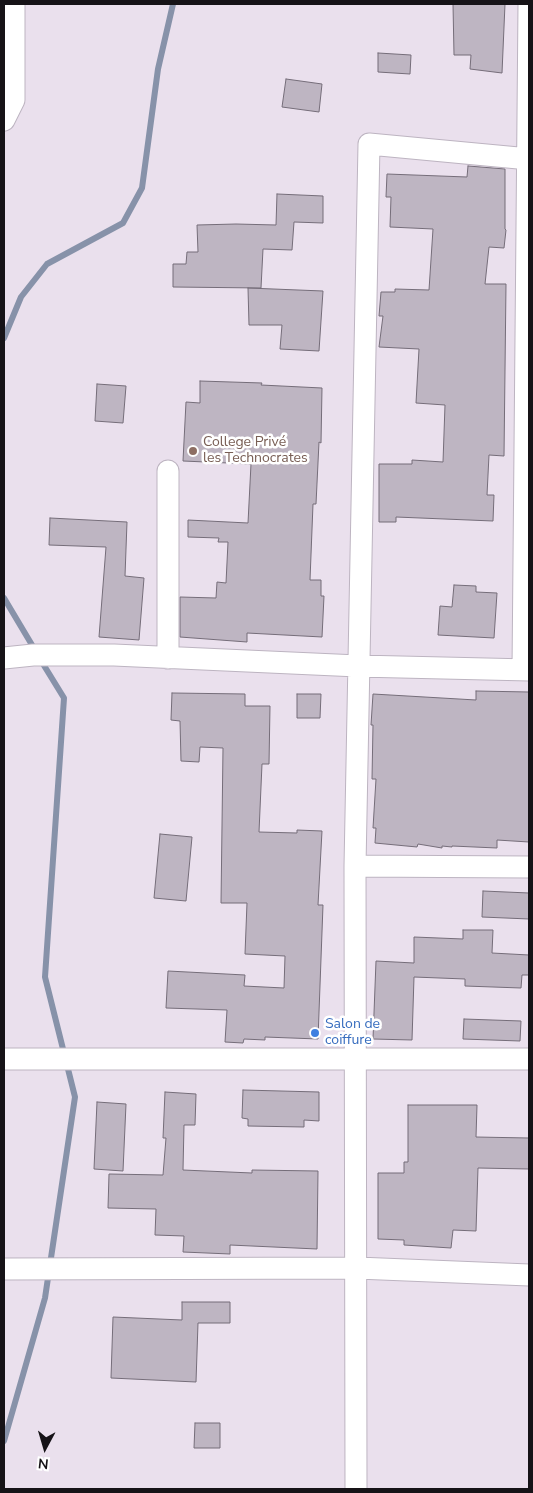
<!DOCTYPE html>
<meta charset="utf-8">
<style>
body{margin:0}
#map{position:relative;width:533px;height:1493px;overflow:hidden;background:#eae0ed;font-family:"Nunito Sans",sans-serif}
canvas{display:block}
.frame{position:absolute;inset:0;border:5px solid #161317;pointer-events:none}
.north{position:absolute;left:20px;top:1423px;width:50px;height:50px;-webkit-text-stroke:4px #fff;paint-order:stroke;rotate:186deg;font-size:14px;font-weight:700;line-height:20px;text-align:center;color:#161317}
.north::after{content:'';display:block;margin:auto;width:18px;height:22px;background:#161317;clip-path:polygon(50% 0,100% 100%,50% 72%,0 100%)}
</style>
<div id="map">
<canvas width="533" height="1493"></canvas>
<div class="frame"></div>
<div class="north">N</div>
</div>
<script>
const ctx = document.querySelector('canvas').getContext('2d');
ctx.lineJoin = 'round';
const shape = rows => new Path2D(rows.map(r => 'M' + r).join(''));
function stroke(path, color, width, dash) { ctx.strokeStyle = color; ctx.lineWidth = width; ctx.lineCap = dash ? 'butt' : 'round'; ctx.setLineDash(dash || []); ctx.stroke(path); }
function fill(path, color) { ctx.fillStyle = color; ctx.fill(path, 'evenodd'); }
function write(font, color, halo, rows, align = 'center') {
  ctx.font = font + ' "Nunito Sans",sans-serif'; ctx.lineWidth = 5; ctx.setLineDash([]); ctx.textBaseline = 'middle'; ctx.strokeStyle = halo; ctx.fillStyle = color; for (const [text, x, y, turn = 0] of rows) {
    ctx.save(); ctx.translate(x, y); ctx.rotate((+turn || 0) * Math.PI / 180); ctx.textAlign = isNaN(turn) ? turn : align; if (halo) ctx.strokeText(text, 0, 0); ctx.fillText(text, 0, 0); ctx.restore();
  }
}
stroke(shape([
 [4,338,21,297,47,264,123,223,142,188,158,69,173,4],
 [4,598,35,650],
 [4,1441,45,1298,75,1097,45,977,64,698,40,659]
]), '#8792a9', 6);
const building = shape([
 [453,4,505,4,502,73,470,69,471,55,454,55,453,4],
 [378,53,411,55,410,74,378,72,378,53],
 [286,79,322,84,319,112,282,107,286,79],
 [468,166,505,169,505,229,506,230,504,248,489,247,485,284,506,284,504,456,489,455,487,495,494,495,493,521,396,517,396,522,379,522,379,464,412,464,412,460,443,462,445,405,416,403,419,349,379,347,383,316,379,316,381,292,395,292,395,289,429,290,433,229,390,227,391,197,386,197,387,174,467,177,468,166],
 [277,194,323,196,323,223,294,222,292,250,263,249,261,288,173,287,173,264,186,264,187,252,198,252,197,225,236,224,276,225,277,194],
 [248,288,323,291,319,351,280,349,282,325,249,325,248,288],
 [200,381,262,383,261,385,322,388,321,443,319,442,316,504,313,504,310,580,321,580,321,596,324,596,322,637,247,633,247,642,180,637,180,597,216,598,217,582,226,583,228,542,218,542,219,538,188,537,188,520,248,523,251,464,183,461,186,402,200,403,200,381],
 [97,384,126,386,123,423,95,421,97,384],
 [50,518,127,522,125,576,144,578,139,640,99,637,106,547,49,545,50,518],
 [454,585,476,586,476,592,497,593,494,638,438,635,440,606,452,607,454,585],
 [476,691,529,692,529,842,497,840,497,848,452,846,452,847,442,846,442,848,418,844,417,847,375,843,376,828,373,828,376,779,372,779,373,725,371,725,373,694,476,700,476,691],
 [172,693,245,694,245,706,270,706,269,764,262,764,259,832,297,833,297,830,322,831,318,905,323,905,318,1039,265,1037,265,1040,244,1039,243,1043,225,1042,227,1010,166,1008,168,971,245,975,244,986,284,988,285,956,245,954,247,903,221,903,223,748,200,747,199,762,181,761,180,721,171,720,172,693],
 [297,694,321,694,320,718,297,718,297,694],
 [160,834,192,837,186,901,154,898,160,834],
 [483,891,529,893,529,919,482,917,483,891],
 [463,930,493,930,492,953,529,955,529,975,522,975,521,988,465,986,465,979,414,977,412,1040,373,1039,376,961,414,963,414,937,463,939,463,930],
 [464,1019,521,1021,520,1041,463,1039,464,1019],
 [243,1090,319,1092,319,1121,304,1120,304,1127,248,1126,248,1119,242,1118,243,1090],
 [165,1092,196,1094,195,1125,184,1125,183,1170,252,1173,252,1170,318,1171,317,1249,230,1245,230,1254,183,1252,184,1236,155,1235,156,1209,108,1208,109,1174,163,1175,166,1138,163,1138,165,1092],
 [97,1102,126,1104,123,1171,94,1169,97,1102],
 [408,1105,477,1105,476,1137,529,1138,529,1169,478,1168,476,1231,453,1230,451,1248,404,1245,404,1240,378,1239,378,1173,404,1173,404,1162,408,1162,408,1105],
 [182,1302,230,1302,230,1323,198,1323,196,1382,111,1378,113,1317,182,1320,182,1302],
 [195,1423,220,1423,220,1448,194,1448,195,1423]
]);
fill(building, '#beb5c2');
stroke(building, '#756d79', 1);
const minor = shape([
 [4,120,14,100,14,4],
 [4,658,33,655,114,655,358,666,529,670],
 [168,658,168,471],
 [523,670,529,4],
 [355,866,529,867],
 [4,1059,529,1059],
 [4,1269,357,1268,529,1275],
 [356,1489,355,866,369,144,529,159]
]);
stroke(minor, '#bdb4c1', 23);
stroke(minor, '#fff', 21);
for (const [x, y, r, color] of [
 [193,451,5,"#8d6e63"],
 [315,1033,5,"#3f7fe0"]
]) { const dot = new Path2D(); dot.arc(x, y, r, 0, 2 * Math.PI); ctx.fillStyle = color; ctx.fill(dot); stroke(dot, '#fff', 2); }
write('14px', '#785e54', '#fff', [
 ["College Privé",203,443],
 ["les Technocrates",203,459]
], 'left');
write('14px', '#366cbe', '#fff', [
 ["Salon de",325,1025],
 ["coiffure",325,1041]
], 'left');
</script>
